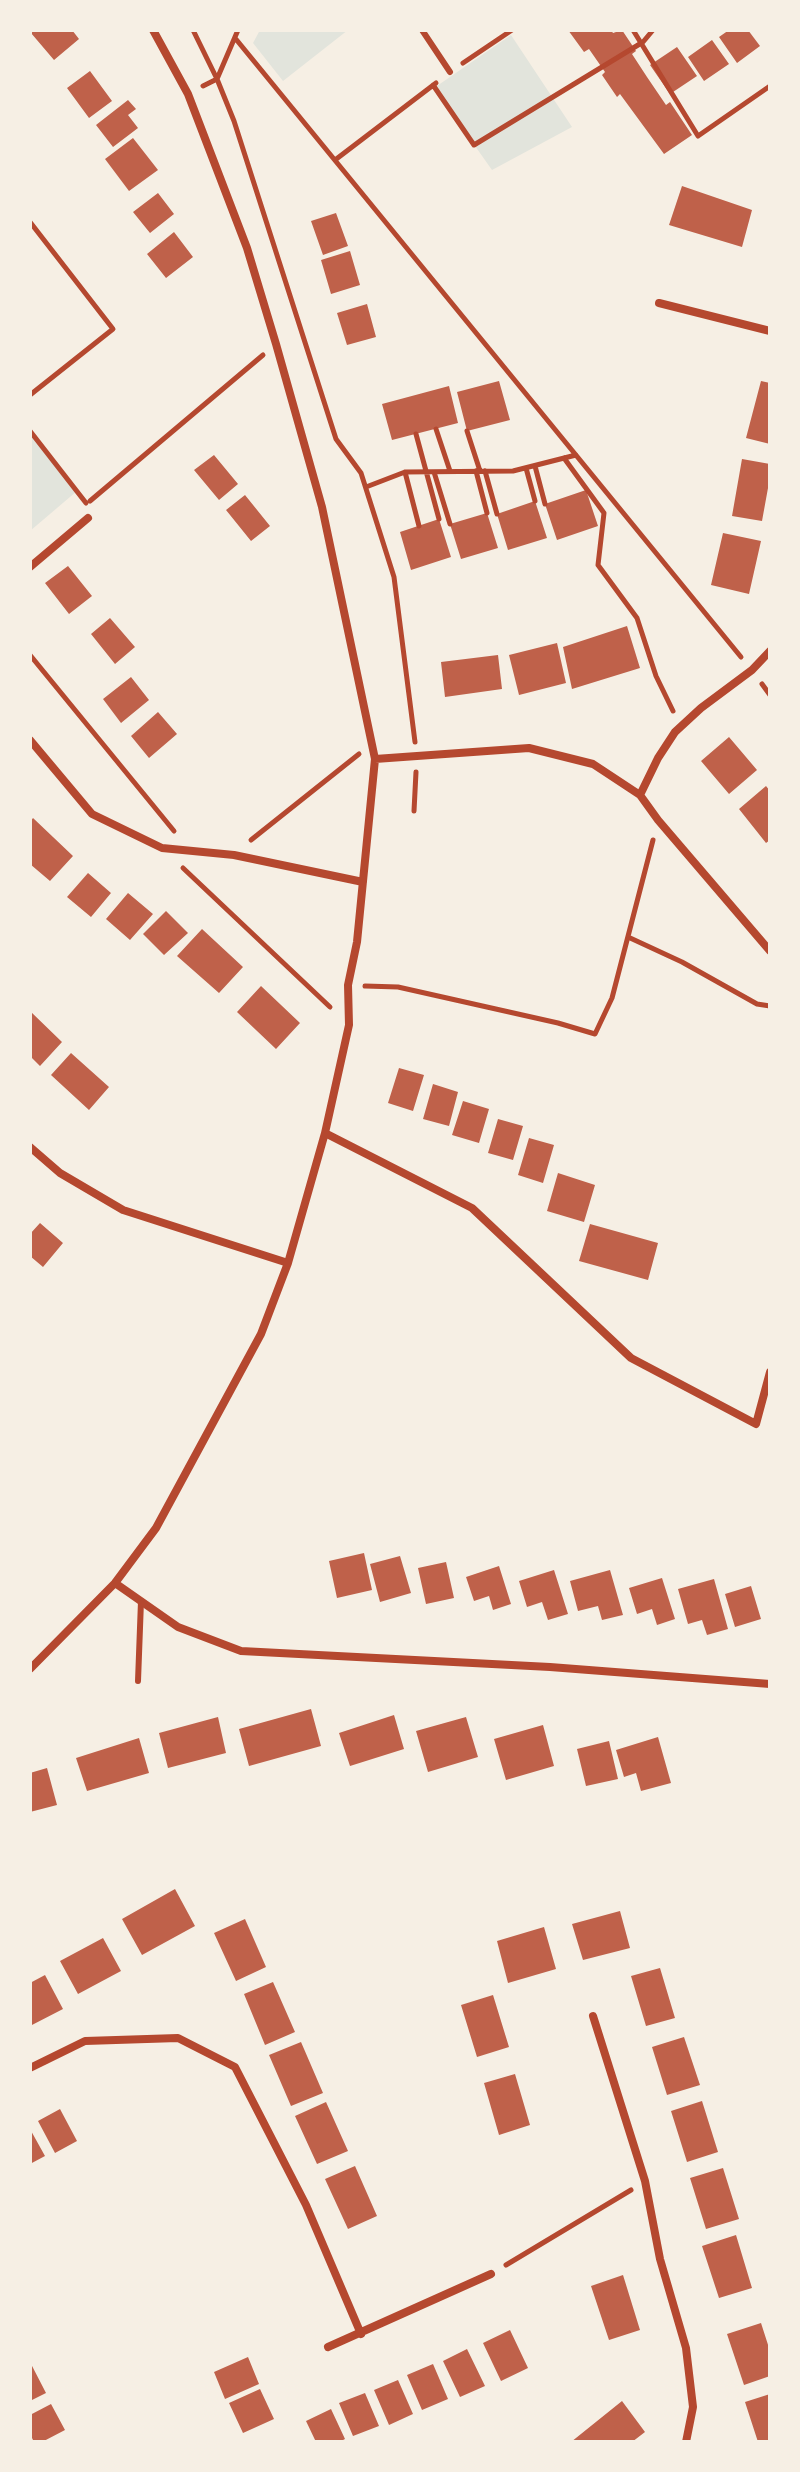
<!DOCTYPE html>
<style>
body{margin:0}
#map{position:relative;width:800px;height:2472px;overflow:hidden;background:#f6efe4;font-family:"DM Sans",sans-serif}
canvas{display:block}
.frame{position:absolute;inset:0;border:32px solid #f6efe4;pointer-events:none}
</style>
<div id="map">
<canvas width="800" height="2472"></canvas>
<div class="frame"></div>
</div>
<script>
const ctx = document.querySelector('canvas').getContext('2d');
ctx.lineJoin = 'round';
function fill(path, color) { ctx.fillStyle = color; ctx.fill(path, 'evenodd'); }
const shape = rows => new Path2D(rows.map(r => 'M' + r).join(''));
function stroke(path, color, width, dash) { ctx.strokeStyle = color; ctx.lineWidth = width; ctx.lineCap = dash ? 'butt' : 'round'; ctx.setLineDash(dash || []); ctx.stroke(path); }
fill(shape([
 [260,30,348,30,283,81,253,43],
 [511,35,572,127,492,170,434,88],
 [30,431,77,491,30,531]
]), '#e2e4dc');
fill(shape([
 [35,30,72,30,79,39,54,60,31,33],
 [568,30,611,30,613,33,622,30,636,51,632,54,647,77,666,105,670,102,692,135,664,154,620,94,617,97,602,75,605,72,589,49,584,52],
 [729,30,748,30,760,46,737,63,719,37],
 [712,40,729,64,704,81,688,57],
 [677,47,697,76,670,94,650,65],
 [90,71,112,101,89,118,67,88],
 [128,100,136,109,128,115,138,128,113,147,96,125],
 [133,138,158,170,129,191,105,159],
 [682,186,752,210,742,247,669,225],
 [158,193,174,214,150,233,133,212],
 [336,213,348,246,323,255,311,221],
 [174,232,193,257,166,278,147,254],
 [350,251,360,285,331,294,321,260],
 [367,304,376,337,347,345,337,313],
 [499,381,510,420,467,431,457,392],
 [761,381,770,383,770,444,746,438],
 [449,386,458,423,392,440,382,404],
 [214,455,238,484,219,500,194,470],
 [742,459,770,464,770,477,762,521,732,516],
 [586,490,598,526,557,540,545,504],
 [245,495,270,526,251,541,226,510],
 [535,501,547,538,508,550,497,514],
 [487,513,498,548,461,559,450,524],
 [439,519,451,557,411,570,400,532],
 [723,533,761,541,749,594,711,585],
 [68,566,92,596,69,614,45,583],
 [110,618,135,647,115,664,91,634],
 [627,626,640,668,572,689,563,647],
 [557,643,566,683,519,695,509,655],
 [498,655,502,689,445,697,441,662],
 [131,677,149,700,121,723,103,699],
 [158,712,177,734,149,758,131,736],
 [729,737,757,770,729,794,701,761],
 [766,786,770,791,770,840,766,843,739,809],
 [33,818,73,856,50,881,30,864,30,822],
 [88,873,111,893,91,917,67,897],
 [128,893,153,914,130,940,106,919],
 [166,911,188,933,164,955,143,934],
 [202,929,243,967,219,993,177,956],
 [261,986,300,1023,276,1049,237,1012],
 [30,1011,62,1042,40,1066,30,1056],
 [71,1053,109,1087,89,1110,51,1075],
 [399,1068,424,1075,413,1111,388,1103],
 [433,1084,458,1092,449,1126,423,1119],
 [463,1101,489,1109,479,1143,452,1135],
 [498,1119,523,1126,513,1160,488,1153],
 [529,1138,554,1145,543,1183,518,1175],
 [558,1173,595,1185,584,1222,547,1211],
 [40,1223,63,1243,43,1267,30,1256,30,1234],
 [590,1224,658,1243,648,1280,579,1261],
 [364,1553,372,1590,337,1598,329,1561],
 [400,1556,411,1593,380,1602,370,1564],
 [446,1562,454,1598,426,1604,418,1568],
 [499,1566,511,1604,493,1610,489,1596,474,1601,466,1577],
 [554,1570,568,1614,548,1620,542,1602,527,1607,519,1581],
 [610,1570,623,1615,602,1620,598,1606,578,1611,570,1581],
 [662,1578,675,1619,657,1625,652,1609,637,1614,629,1588],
 [714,1579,728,1629,707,1635,702,1620,688,1624,678,1589],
 [751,1586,761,1619,735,1627,725,1594],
 [311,1709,321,1746,249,1766,239,1729],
 [394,1715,404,1749,350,1766,339,1733],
 [218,1717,226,1753,168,1768,159,1733],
 [466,1717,478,1757,428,1772,416,1731],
 [543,1725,554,1766,506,1780,494,1739],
 [658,1737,671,1783,641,1791,636,1773,624,1777,616,1750],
 [139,1738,149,1773,87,1791,76,1758],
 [609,1741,618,1779,586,1786,577,1749],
 [47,1768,57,1805,30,1812,30,1773],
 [175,1889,195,1926,142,1955,122,1919],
 [620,1911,630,1948,583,1960,572,1924],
 [245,1919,266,1967,236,1981,214,1933],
 [544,1927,556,1969,508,1983,497,1941],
 [103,1938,121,1971,78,1994,60,1961],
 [660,1968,675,2018,646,2026,631,1976],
 [45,1975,63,2009,30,2026,30,1983],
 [273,1982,295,2032,265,2045,244,1994],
 [493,1995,509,2047,477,2057,461,2005],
 [684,2037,700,2085,667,2095,652,2047],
 [301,2042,323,2093,291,2106,269,2055],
 [515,2074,530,2125,499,2135,484,2083],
 [702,2101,718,2152,687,2162,671,2111],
 [326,2102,348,2151,317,2164,295,2116],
 [60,2109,77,2141,55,2153,38,2121],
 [30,2129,45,2156,30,2164],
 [355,2166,377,2216,348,2229,325,2179],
 [723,2168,739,2219,706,2229,690,2178],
 [736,2235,752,2288,719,2298,702,2246],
 [623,2275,640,2330,609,2340,591,2286],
 [761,2323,770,2351,770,2376,744,2385,727,2334],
 [510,2330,528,2368,501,2381,483,2343],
 [467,2349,485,2386,460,2397,443,2361],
 [248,2357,259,2384,225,2399,214,2372],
 [30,2362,46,2393,30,2401],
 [433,2364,448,2399,422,2410,407,2375],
 [398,2380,413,2414,389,2425,374,2390],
 [260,2389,274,2419,243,2433,229,2403],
 [365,2393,379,2426,353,2436,339,2403],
 [770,2394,770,2442,758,2442,745,2402],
 [622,2401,645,2432,632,2442,571,2442],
 [51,2404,65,2430,42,2442,34,2442,30,2434,30,2415],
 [331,2409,345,2439,339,2442,316,2442,306,2421]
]), '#bf614a');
stroke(shape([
 [193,30,217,79,234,121,336,439,361,473,394,577,415,742],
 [633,30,698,136,770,86],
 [235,38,741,657],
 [463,63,512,30],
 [433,85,474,145,643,42,653,30],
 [203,86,217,79,238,30],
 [335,160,436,83],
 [30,222,113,329,30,395],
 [436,429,450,471],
 [30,431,86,503],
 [467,431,480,471],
 [416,434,439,519],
 [564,458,604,513,598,565,637,618,656,676,673,711],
 [535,466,545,504],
 [526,468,535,501],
 [476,471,487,513],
 [485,471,497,514],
 [405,472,419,526],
 [434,472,450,524],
 [366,487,405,472,513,471,576,455],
 [90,501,263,355],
 [30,655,174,831],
 [762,684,770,695],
 [414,811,416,772],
 [251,840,359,754],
 [183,868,330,1007],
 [628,937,682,962,757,1004,770,1006],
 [365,986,398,987,558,1023,595,1034,612,998,653,840],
 [506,2265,631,2190]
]), '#b5482f', 5);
stroke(shape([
 [422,30,450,72],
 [138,1681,141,1601]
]), '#b5482f', 6);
stroke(shape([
 [659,303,770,331],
 [30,567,88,518],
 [30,740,92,814,162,848,234,855,363,882],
 [375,759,529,748,593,764,640,795,658,820,770,951],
 [640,795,658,758,675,732,701,708,752,670,770,651],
 [325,1133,472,1208,631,1358,756,1424,770,1372],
 [30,1147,60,1173,123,1210,288,1263],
 [115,1583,178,1627,241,1651,550,1667,770,1684],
 [30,1669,115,1583,156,1528,261,1334,288,1263,325,1133,349,1025,348,985,357,942,375,759,322,507,276,344,247,248,188,94,153,30],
 [593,2016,645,2181,660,2259,686,2348,693,2407,686,2442],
 [30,2068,85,2041,178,2038,235,2067,306,2205,361,2334],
 [328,2347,491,2274]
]), '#b5482f', 8);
</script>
